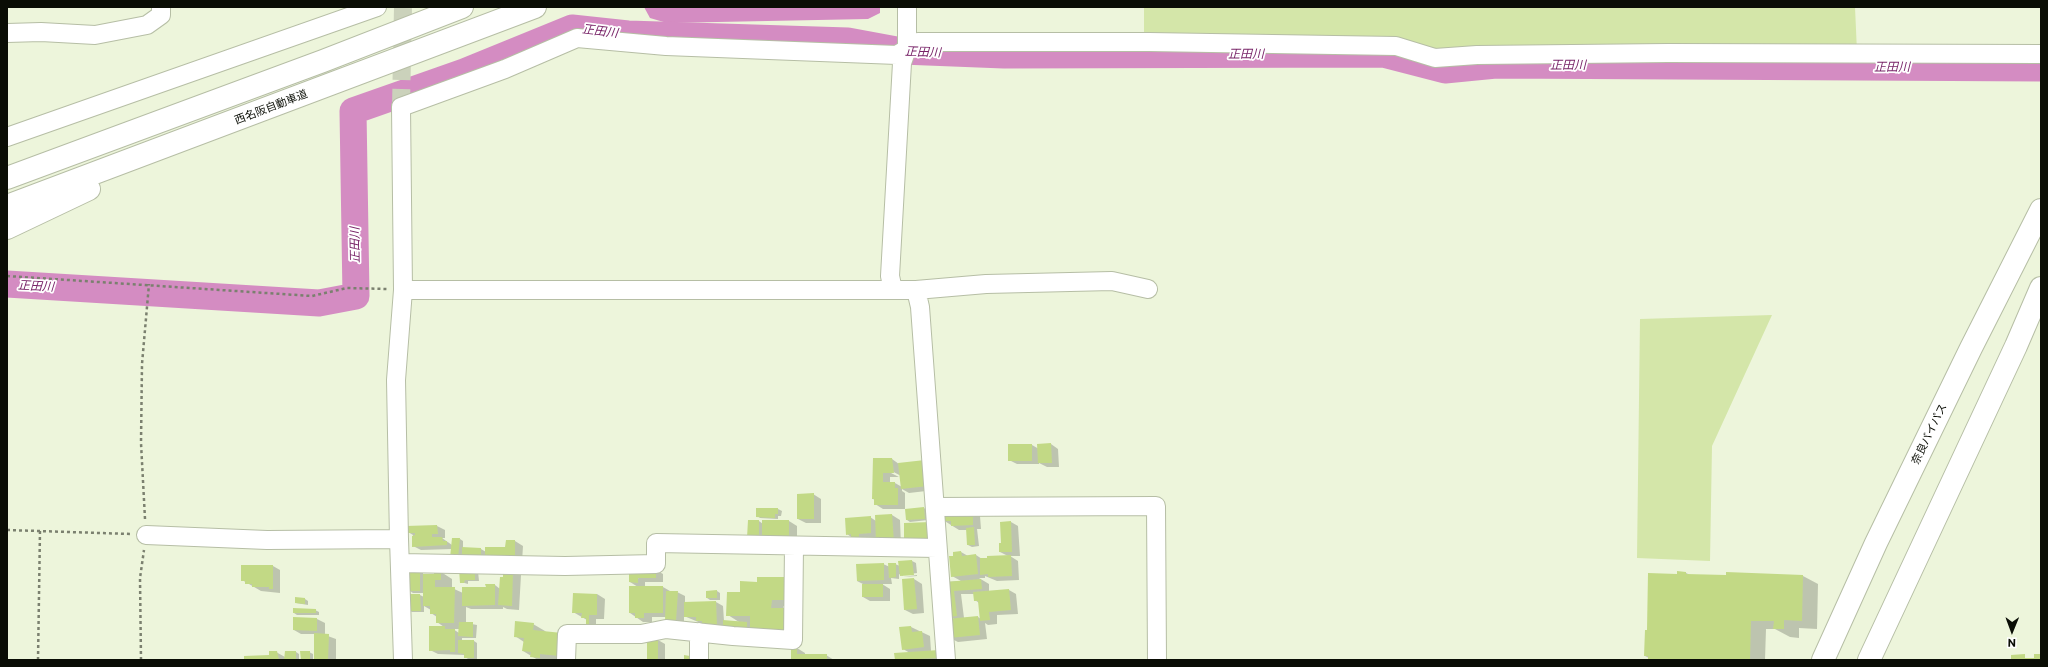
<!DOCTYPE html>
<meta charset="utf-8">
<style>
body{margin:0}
#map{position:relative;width:2048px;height:667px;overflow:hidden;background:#edf5db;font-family:Commissioner,sans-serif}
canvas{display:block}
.frame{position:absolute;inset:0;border:8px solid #0a0d05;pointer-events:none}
.north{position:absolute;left:1992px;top:611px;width:40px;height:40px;-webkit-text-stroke:3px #fff;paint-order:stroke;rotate:181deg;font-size:11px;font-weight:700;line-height:16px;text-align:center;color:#0a0d05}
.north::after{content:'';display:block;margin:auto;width:14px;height:18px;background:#0a0d05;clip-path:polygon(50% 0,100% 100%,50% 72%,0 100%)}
</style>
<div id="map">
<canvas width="2048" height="667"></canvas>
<div class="frame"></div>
<div class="north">N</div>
</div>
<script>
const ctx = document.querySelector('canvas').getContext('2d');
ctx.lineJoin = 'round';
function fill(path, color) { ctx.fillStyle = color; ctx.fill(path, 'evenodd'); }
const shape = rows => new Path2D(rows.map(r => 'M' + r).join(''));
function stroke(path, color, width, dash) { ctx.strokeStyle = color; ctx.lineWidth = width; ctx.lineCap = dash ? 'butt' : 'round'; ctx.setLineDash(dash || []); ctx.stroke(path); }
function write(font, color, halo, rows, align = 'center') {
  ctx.font = font + ' Commissioner,"Noto Sans JP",sans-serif'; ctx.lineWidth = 3.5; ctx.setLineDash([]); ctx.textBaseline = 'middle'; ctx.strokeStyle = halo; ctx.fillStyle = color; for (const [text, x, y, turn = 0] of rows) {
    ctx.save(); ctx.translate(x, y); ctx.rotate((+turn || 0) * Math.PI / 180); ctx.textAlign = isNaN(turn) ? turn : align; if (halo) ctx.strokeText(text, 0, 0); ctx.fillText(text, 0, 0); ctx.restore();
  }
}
fill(shape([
 [1144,7,1855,7,1857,52,1463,56,1144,36],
 [1772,315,1712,446,1710,561,1637,558,1640,319]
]), '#d4e6a9');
fill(shape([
 [644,7,880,7,880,13,868,19,667,23,650,18]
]), '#d48cc2');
fill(shape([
 [1051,444,1058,449,1059,467,1047,467,1039,463,1039,464,1017,464,1009,460,1032,445,1039,449],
 [874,459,892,459,935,490,909,493,902,489,902,491,905,493,905,509,883,509,875,504,875,500,873,499],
 [890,470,901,476,902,487,895,483,890,483,890,477,899,477,889,472],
 [813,494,821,499,821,523,806,523,798,519],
 [924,508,928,511,928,520,910,522,907,520,906,510],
 [757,509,778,509,782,511,781,516,778,516,778,519,760,518,757,516],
 [943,513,980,516,981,529,977,529,979,546,972,547,968,545,967,530,959,530,943,520],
 [892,515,900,520,901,546,877,537,867,538,867,541,854,539,847,534,870,517,876,521],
 [759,521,763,524,763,521,789,521,797,526,797,541,752,539],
 [1011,522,1018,526,1020,556,1010,556,1018,561,1019,580,997,581,985,576,985,578,979,578,989,584,989,592,1009,590,1016,594,1018,614,997,615,997,624,988,625,985,623,987,639,958,642,950,638,954,619,948,616,946,582,961,581,952,576,954,557,961,552,968,556,976,555,982,559,1008,556,1000,552],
 [961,594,974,594,975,600,979,603,981,619,978,617,964,618],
 [437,526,445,530,445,538,442,538,452,545,460,539,463,541,463,548,481,549,486,552,506,548,515,541,523,546,522,562,462,560,452,549,421,550,413,546,413,535,408,532,407,527],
 [912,561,916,563,917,573,903,575,903,576,899,574,899,579,891,578,892,584,882,584,890,589,890,601,870,601,863,597,863,584,857,581,883,564,890,567,895,564,900,566,900,562],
 [273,566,280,570,280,593,261,591,242,580],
 [656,570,663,574,663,582,645,582,645,587,663,587,670,591,677,592,685,596,685,603,716,602,723,606,724,621,739,622,728,615,741,593,741,582,800,606,783,606,783,609,800,637,703,624,684,616,684,625,666,617,652,617,652,622,643,622,630,613,638,587,630,582],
 [478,571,479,581,468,581,468,584,461,582],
 [513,571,521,575,519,610,507,609,503,607,503,609,471,609,466,607,466,623,477,625,476,638,462,638,462,641,474,641,477,643,477,660,468,659,465,657,465,655,438,654,430,650,444,627,437,622,437,617,431,613,431,610,424,606,424,612,412,612,408,610,420,595,424,597,424,593,413,593,410,591,409,574,423,572,423,575,435,575,441,572,452,579,452,588,463,593,495,585,500,589,504,578],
 [453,629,459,629,459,633],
 [1678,572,1686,573,1690,575,1803,576,1818,584,1817,629,1799,628,1799,638,1790,637,1775,629,1766,629,1765,660,1649,660,1649,658,1645,656,1648,631],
 [917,575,917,576,903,577],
 [914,579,922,584,924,613,913,614,905,610],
 [717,591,720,593,720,600,710,600,707,598],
 [574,594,597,594,605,599,604,619,596,619,596,630,587,626,587,620,573,612],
 [305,599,308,601,308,605,296,603],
 [315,610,319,612,319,615,297,615,294,613],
 [294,618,317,619,325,623,325,635,336,639,336,660,315,660,315,634,301,634,294,630],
 [533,624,545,631,571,660,538,660,523,651,524,642,515,636],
 [911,627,930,636,931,651,947,660,896,660,895,654,910,653,903,649],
 [658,640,665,644,665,660,648,660],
 [792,648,797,648,805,653,805,655,826,655,834,660,792,660],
 [276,652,285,657,296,652,299,654,299,660,245,660,270,656],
 [309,652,313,654,313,660,302,660]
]), '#0003');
stroke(shape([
 [7,284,319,303,356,296,353,111,464,72,572,28,628,34,848,41,902,51,1004,55,1383,54,1445,70,1496,65,2041,68]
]), '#d48cc2', 27);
fill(shape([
 [1051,443,1052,463,1038,463,1037,444],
 [1008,444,1032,444,1032,461,1008,461],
 [873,458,892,458,894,473,883,473,883,482,895,482,895,488,898,488,898,505,874,505,874,499,872,499],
 [925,460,928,486,901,489,898,463],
 [814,493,814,519,797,519,797,494],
 [924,507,925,519,906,520,905,509],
 [756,508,778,508,778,514,775,514,775,518,756,517],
 [973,510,973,525,951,526,951,521,942,521,942,512],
 [892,514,894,542,876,542,875,515],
 [871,516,871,533,859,534,859,538,851,538,851,534,846,535,845,518],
 [748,520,759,520,759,538,747,538],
 [762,520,789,520,789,537,762,537],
 [1011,521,1012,552,999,552,999,543,1001,543,1000,522],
 [931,522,931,535,927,535,927,539,904,539,904,523],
 [437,525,438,534,432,534,432,537,442,537,443,541,447,541,447,545,412,547,412,536,415,535,415,533,407,533,406,526],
 [974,527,975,545,967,545,966,528],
 [452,538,460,538,458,558,450,558],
 [506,540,515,540,515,558,485,557,485,547,505,547],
 [462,547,481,548,481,558,462,557],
 [961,551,962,556,976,554,978,574,951,577,949,556,953,556,953,552],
 [1011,555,1012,576,988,577,988,574,980,575,980,558,987,558,987,556],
 [912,560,914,575,900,576,898,561],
 [884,563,884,580,857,581,856,564],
 [888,563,896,563,896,577,889,578],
 [241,565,273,565,273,589,269,589,269,587,252,587,252,584,245,584,245,581,241,581],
 [475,568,475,580,465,580,464,583,460,583,459,569],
 [629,568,656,569,656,578,638,578,638,583,629,582],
 [411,569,420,569,420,591,409,591,408,573,411,573],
 [503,569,513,570,512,606,498,605,500,577,503,577],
 [434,571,441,571,441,580,435,580,435,587,455,587,454,623,436,623,436,614,430,614,430,606,423,606,423,574,434,574],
 [1677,571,1686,572,1686,574,1726,575,1726,572,1803,575,1802,621,1784,620,1784,629,1773,629,1774,621,1751,621,1750,660,1648,660,1648,656,1644,656,1645,630,1647,630,1648,573,1677,574],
 [757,577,789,577,789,600,772,600,771,608,789,608,789,631,750,630,750,616,726,616,727,592,740,592,740,581,757,582],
 [914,578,917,609,904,610,902,579],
 [981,579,982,589,954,591,957,616,947,617,945,582],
 [485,584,495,584,495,605,462,606,462,587,486,587],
 [862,584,883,584,883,597,862,597],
 [629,586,663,586,663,613,644,613,644,618,635,618,635,613,629,613],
 [1009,589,1011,610,989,612,990,620,980,621,978,601,974,601,973,592],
 [717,590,717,598,706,598,706,591],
 [666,591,678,591,676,621,665,621],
 [573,593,597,594,597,615,589,615,589,627,586,627,586,618,581,618,582,613,572,613],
 [407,594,420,594,421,611,407,611],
 [295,597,305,598,305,604,295,603],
 [716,601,717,626,702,626,702,621,696,621,696,617,684,617,684,602],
 [293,608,316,609,316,613,293,613],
 [978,616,980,635,949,638,947,619],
 [293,617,317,618,317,631,293,630],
 [723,620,747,622,747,630,723,629],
 [515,621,534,623,533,630,562,633,559,656,540,654,540,658,530,657,531,652,522,651,524,638,514,637],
 [459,622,473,622,473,637,458,636],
 [429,626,445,626,445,629,455,629,455,652,450,652,450,650,429,651],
 [911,626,912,632,922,631,924,647,902,650,899,627],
 [314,633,329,634,328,660,314,660],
 [647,639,658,639,658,660,647,660],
 [458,640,474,640,474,658,464,658,464,654,458,653],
 [791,647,797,647,797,654,827,654,827,660,791,660],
 [939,650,940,658,895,660,894,653],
 [269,651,277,651,279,660,244,660,244,656,269,655],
 [285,651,296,651,296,660,284,660],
 [300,651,310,651,310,660,301,660],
 [2025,654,2025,658,2034,658,2034,654,2041,654,2041,660,2011,660,2011,655],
 [684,655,690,656,690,660,684,660]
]), '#c2d985');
stroke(shape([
 [401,107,403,7]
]), '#cbd2bb', 18, [18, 9]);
const minor = shape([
 [907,7,907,49,902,63,890,276,893,290,916,290,920,307,946,660],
 [7,33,41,32,95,35,147,25,161,15,161,7],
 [7,137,377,7],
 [403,290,893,290],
 [916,290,986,284,1112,281,1148,289],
 [935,507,1156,506,1157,660],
 [146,535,267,540,399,539],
 [401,563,565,566,656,564,656,543,937,548],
 [403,660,399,539,396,380,403,290,401,107,505,69,577,38,666,46,897,55,918,42,1149,42,1396,46,1435,58,1477,55,1668,53,2041,54],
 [566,660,567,634,641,634,666,629,733,636,793,640,794,546],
 [699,660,699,632]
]);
const trunk = shape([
 [1823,660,1876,543,1971,348,2041,210],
 [1869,660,2016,346,2041,288]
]);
const motorway = shape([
 [7,178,323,61,462,7],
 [7,206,535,7],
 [7,228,89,189]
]);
stroke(minor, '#b6bea5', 20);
stroke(trunk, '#b6bea5', 24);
stroke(motorway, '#b6bea5', 24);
stroke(shape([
 [7,276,312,296,347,288,388,289],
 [145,519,141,443,142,364,149,284],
 [7,530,131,534],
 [38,660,40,530],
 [141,660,140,578,144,550]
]), '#7b806f', 2.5, [3, 3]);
stroke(minor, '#fff', 18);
stroke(trunk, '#fff', 22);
stroke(motorway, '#fff', 22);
write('11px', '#0a0d05', '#fff', [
 ["西名阪自動車道",271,107,-21],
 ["奈良バイパス",1929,434,-64]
]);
write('italic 12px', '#782468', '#fff', [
 ["正田川",600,31,7],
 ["正田川",923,52,2],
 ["正田川",1246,54],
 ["正田川",1568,65],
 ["正田川",1892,67],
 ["正田川",355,245,-91],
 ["正田川",36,286,3]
]);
</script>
